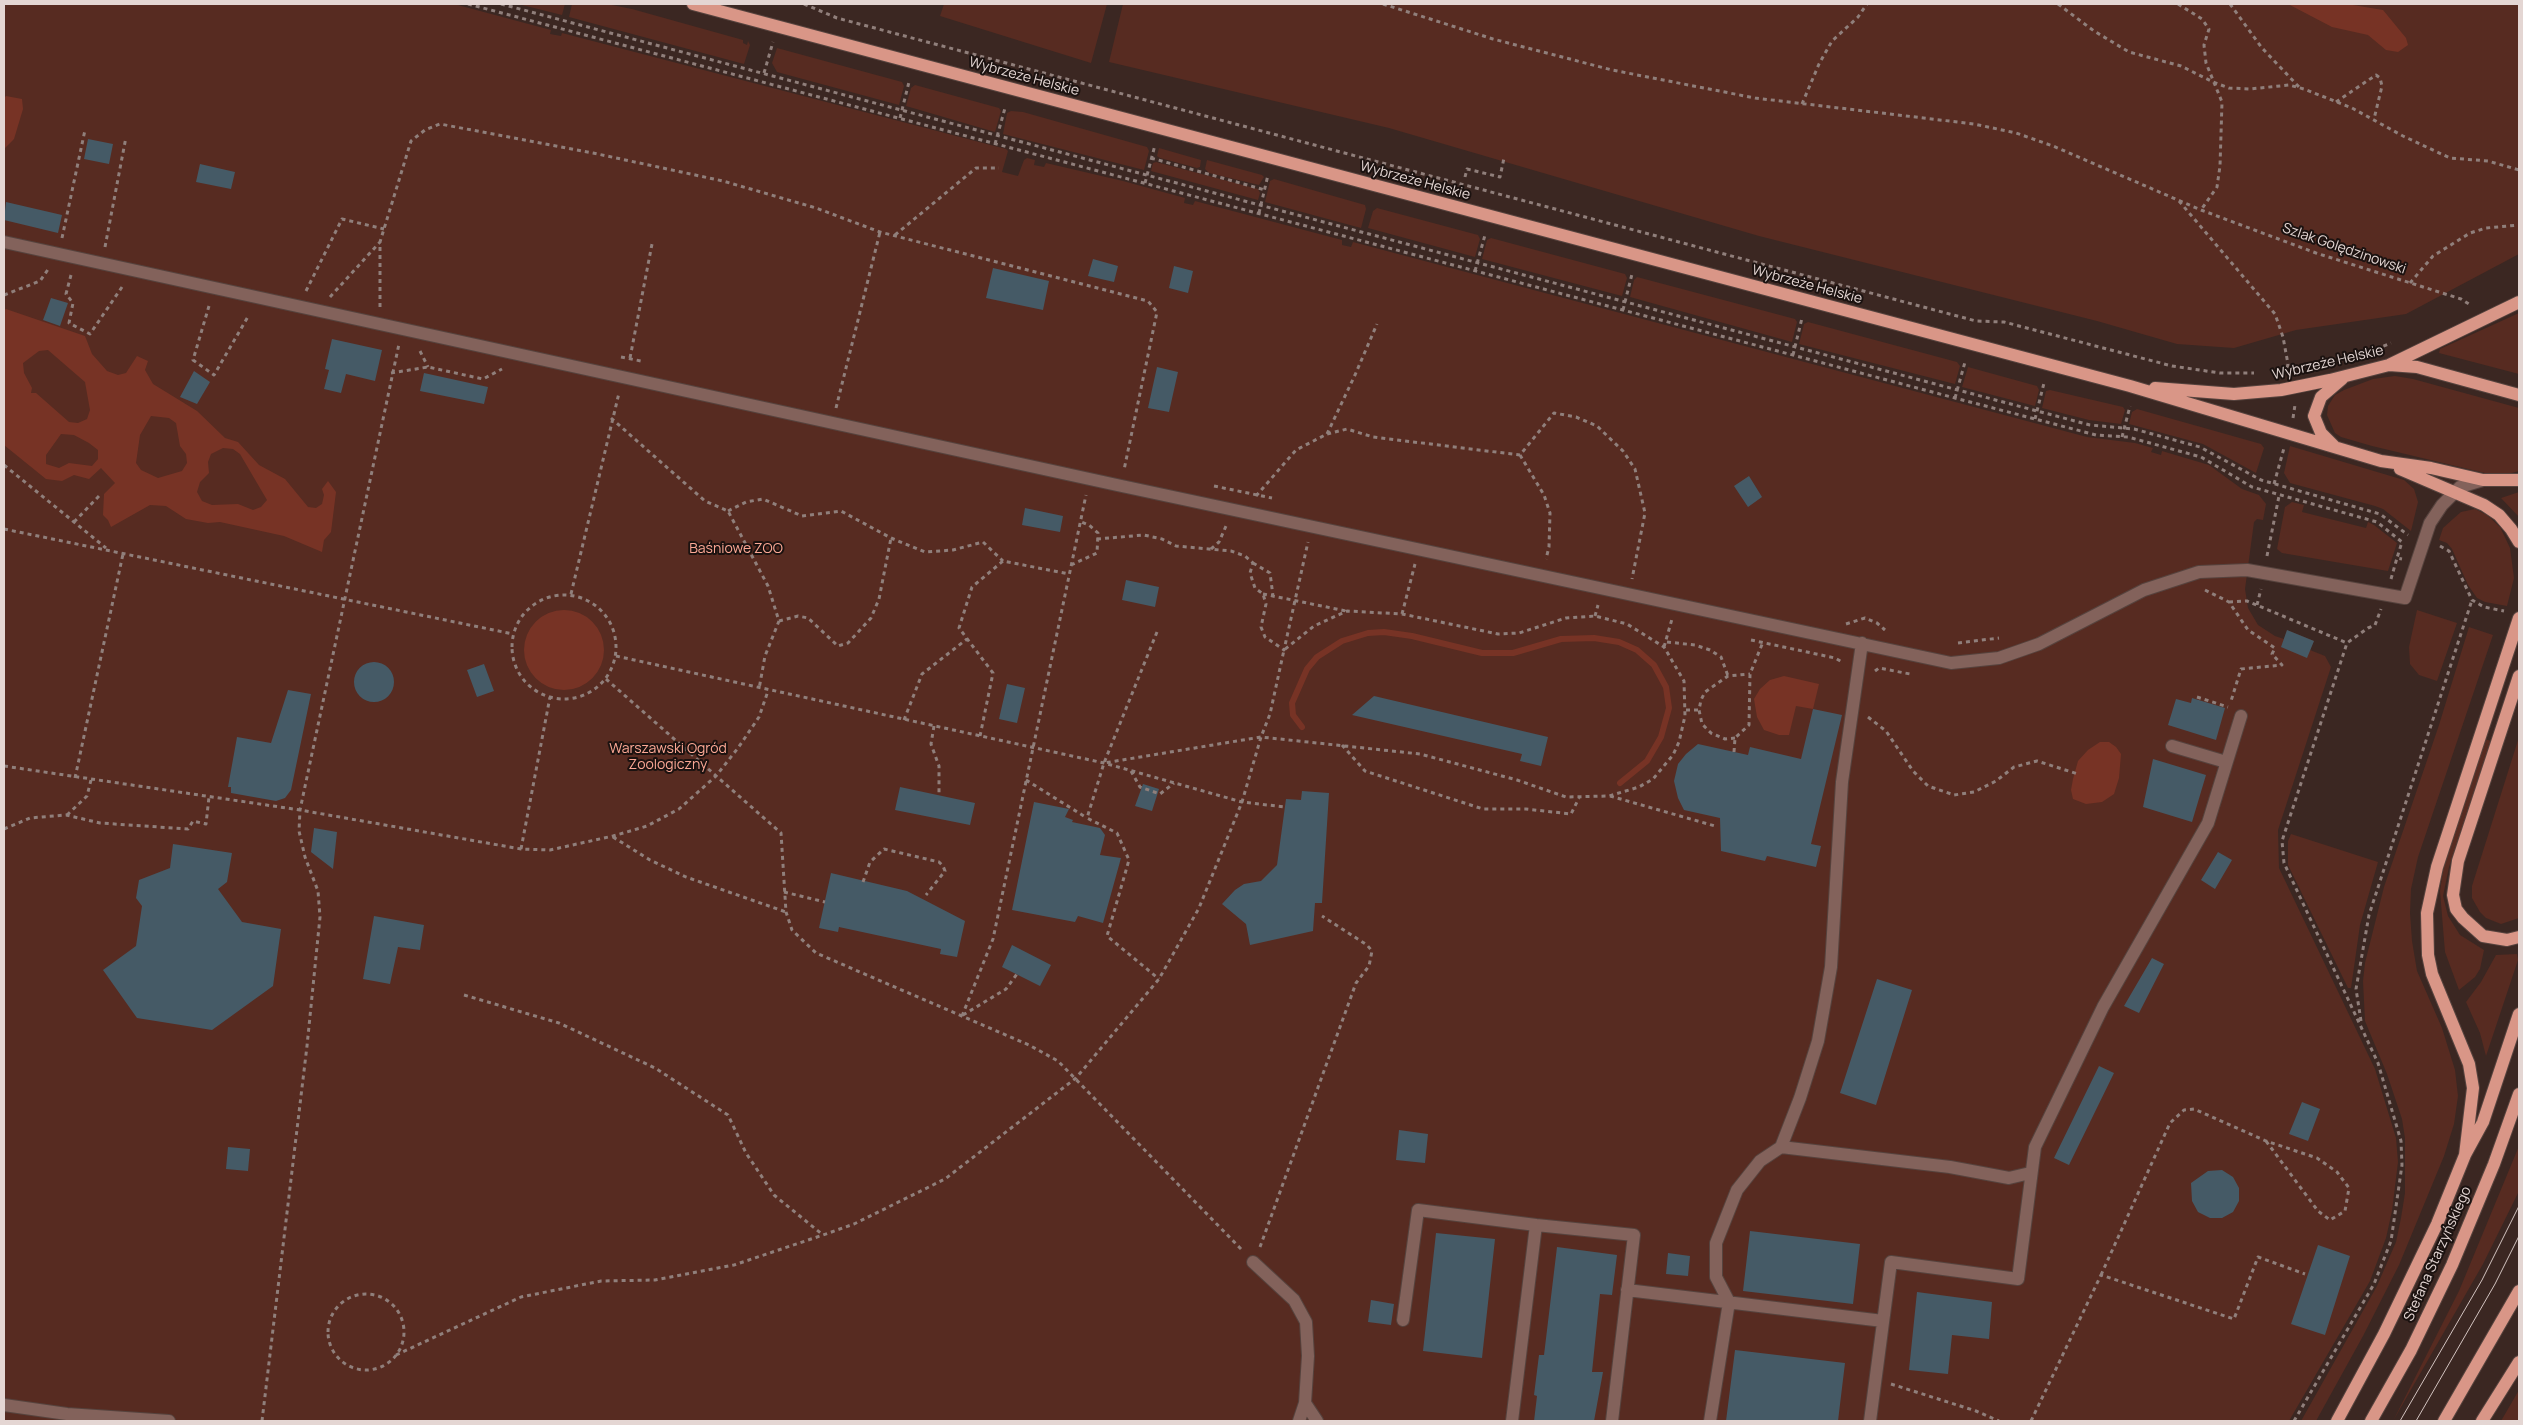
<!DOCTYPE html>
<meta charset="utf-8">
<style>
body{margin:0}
#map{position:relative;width:2523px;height:1425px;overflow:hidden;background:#3b2722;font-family:Manrope,sans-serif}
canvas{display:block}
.frame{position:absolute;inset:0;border:5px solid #e4d6d3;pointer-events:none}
</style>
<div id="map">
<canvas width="2523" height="1425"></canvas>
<div class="frame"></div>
</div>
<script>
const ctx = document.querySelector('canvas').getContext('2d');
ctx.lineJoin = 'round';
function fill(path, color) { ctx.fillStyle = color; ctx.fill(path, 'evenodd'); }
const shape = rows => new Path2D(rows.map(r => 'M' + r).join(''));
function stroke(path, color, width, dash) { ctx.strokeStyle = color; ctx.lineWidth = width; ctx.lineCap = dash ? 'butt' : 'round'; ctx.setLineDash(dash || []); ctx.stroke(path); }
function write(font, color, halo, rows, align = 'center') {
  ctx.font = font + ' Manrope,sans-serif'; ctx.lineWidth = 4; ctx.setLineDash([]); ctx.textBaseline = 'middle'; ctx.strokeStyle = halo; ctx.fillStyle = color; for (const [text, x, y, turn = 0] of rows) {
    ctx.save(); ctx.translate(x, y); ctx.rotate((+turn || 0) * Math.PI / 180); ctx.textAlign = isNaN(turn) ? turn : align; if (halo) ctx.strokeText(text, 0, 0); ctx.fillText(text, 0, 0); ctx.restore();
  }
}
fill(shape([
 [4,4,454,4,551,30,550,34,561,36,562,33,1006,149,1008,151,1002,172,1018,176,1024,160,1027,158,1035,160,1034,165,1044,167,1046,163,1123,181,1185,198,1184,203,1193,205,1195,201,1342,240,1342,245,1351,247,1353,242,2087,437,2135,443,2153,448,2151,452,2161,455,2162,451,2209,465,2242,489,2259,495,2266,504,2263,520,2257,519,2254,522,2245,589,2248,608,2258,625,2275,636,2284,639,2287,630,2314,641,2310,650,2325,656,2331,667,2278,830,2279,868,2375,1069,2396,1138,2398,1162,2392,1211,2386,1238,2370,1281,2289,1421,4,1421],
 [518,4,565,4,562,15],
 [572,4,607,4,632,9,743,40,743,43,747,45,748,41,750,45,744,64,569,17],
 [944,4,1107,4,1091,63,940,16],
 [1123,4,2519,4,2519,254,2406,314,2296,330,2234,348,2177,344,2097,321,1759,236,1389,128,1109,62],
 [777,48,902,82,904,86,899,105,777,72,772,63],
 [915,85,999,108,1001,111,995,132,906,106,911,88],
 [1011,111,1023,112,1147,147,1149,151,1144,170,1003,134,1007,113],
 [1159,148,1201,160,1200,167,1197,168,1160,158,1157,156],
 [1207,160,1262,175,1264,177,1259,185,1209,173,1205,169],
 [1156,162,1258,189,1260,193,1258,200,1151,171,1153,163],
 [1274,179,1365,205,1366,209,1361,228,1265,202,1270,181],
 [1377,208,1478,235,1480,239,1475,257,1368,228,1373,211],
 [1491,238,1625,274,1627,278,1622,296,1482,259,1487,240],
 [1637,277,1795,319,1797,322,1792,342,1630,297,1634,280],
 [2519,313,2519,374,2439,353,2440,349],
 [1808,322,1957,362,1960,366,1955,384,1799,344,1804,324],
 [1968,367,2037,386,2039,390,2035,406,1962,387],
 [2395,376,2413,379,2519,408,2519,471,2508,474,2485,473,2372,446,2341,437,2335,433,2327,415,2328,406,2335,395,2344,390,2373,379],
 [2050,390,2123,407,2125,410,2121,424,2089,420,2042,408,2046,391],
 [2137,409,2261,444,2264,448,2256,473,2203,444,2129,424,2132,412],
 [2290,446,2404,480,2414,489,2418,502,2411,531,2383,509,2375,506,2290,483,2284,473],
 [2519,492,2519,517,2501,498],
 [2292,502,2304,505,2302,512,2366,528,2368,522,2374,525,2397,543,2388,571,2282,553,2277,549,2285,507],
 [2475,509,2487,515,2500,527,2510,548,2514,578,2507,606,2485,602,2477,598,2468,585,2452,549,2447,543,2439,540,2443,528,2453,519,2461,512],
 [2417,610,2457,623,2437,681,2419,675,2410,664,2409,647],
 [2469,627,2493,635,2418,857,2411,889,2410,913,2412,941,2417,971,2442,1028,2455,1070,2458,1096,2454,1124,2444,1156,2399,1265,2363,1336,2316,1421,2301,1421,2377,1286,2396,1242,2401,1218,2405,1193,2405,1138,2402,1119,2387,1074,2365,1021,2363,981,2365,963,2384,887,2439,725],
 [2519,737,2519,918,2501,924,2486,918,2480,912,2472,898,2472,886],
 [2485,739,2491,741,2449,867,2443,896,2448,916,2460,935,2484,950,2480,969,2475,977,2459,990,2445,952,2440,891,2444,864],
 [2291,834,2378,862,2360,925,2351,988,2348,988,2288,865,2288,841],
 [2517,954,2518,960,2486,1056,2480,1033,2466,1002,2481,982,2496,955],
 [2519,1146,2519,1191,2483,1264,2393,1421,2459,1291],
 [2519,1390,2519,1421,2501,1421]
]), '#572b21');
fill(shape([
 [2288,4,2347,4,2383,10,2406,38,2408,45,2398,52,2386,50,2368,35,2332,27],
 [6,96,22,99,23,109,14,139,4,149,4,98],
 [6,309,85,336,92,354,107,371,118,375,126,373,137,356,148,361,145,370,153,384,197,411,225,438,238,442,259,465,285,479,308,507,316,508,322,504,324,495,322,489,328,481,336,492,331,532,324,540,322,552,284,536,220,522,208,523,186,519,166,506,150,505,111,527,108,520,103,515,104,494,115,483,101,468,89,479,74,475,62,481,46,479,4,445,4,310],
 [48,350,85,382,90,410,87,419,78,423,69,422,36,393,31,393,32,388,24,373,23,363,39,351],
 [151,416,169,418,176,423,180,446,186,454,187,463,182,471,158,478,141,470,136,463,140,435],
 [61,434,74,435,89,443,98,450,98,459,92,466,69,463,59,468,46,464,46,455],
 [223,448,233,449,240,454,267,500,261,507,253,510,238,504,212,505,202,501,197,492,200,482,209,473,208,462,211,454],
 '524 650a40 40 0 1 1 80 0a40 40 0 1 1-80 0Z',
 [1784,676,1819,684,1813,709,1796,706,1789,735,1779,735,1764,730,1757,717,1754,699,1760,689,1770,680],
 [2100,742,2109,742,2116,747,2121,754,2119,778,2114,794,2102,802,2086,804,2073,799,2071,790,2073,779,2078,761,2088,750]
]), '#773325');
stroke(shape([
 [1302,727,1293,715,1292,703,1307,669,1317,657,1342,641,1368,633,1384,632,1412,636,1482,653,1513,653,1561,639,1594,638,1619,642,1637,650,1654,665,1666,687,1669,708,1661,737,1647,761,1620,783]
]), '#773325', 6);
fill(shape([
 [88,139,113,144,109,164,84,159],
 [200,164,235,172,231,189,196,182],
 [6,202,62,215,58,233,4,220],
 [1093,259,1118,266,1114,282,1088,276],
 [1174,266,1193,271,1188,293,1169,288],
 [993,268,1049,281,1043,310,986,298],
 [51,298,68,303,60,326,43,320],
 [332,339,382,350,375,381,346,374,341,393,324,389,329,370,325,369],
 [1157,367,1178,372,1169,412,1148,408],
 [194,371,210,382,197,404,180,397],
 [424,373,488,387,484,404,420,391],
 [1749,476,1762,497,1748,507,1734,486],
 [1025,508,1063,516,1060,532,1022,525],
 [1126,580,1159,587,1155,607,1122,600],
 [2287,630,2314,641,2307,658,2281,647],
 '354 682a20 20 0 1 1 40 0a20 20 0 1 1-40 0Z',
 [484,664,494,691,477,697,467,670],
 [1007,684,1025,688,1017,723,999,719],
 [288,690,311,694,291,790,285,798,276,801,231,793,231,787,228,787,237,737,271,743],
 [1374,696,1548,737,1541,766,1520,761,1522,754,1352,715],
 [2192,698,2225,708,2216,740,2168,725,2176,699,2191,703],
 [1813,709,1842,715,1811,844,1821,846,1816,867,1767,856,1765,861,1721,851,1720,818,1684,810,1678,798,1674,781,1678,764,1686,754,1698,744,1748,755,1750,747,1801,759],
 [2153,759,2206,775,2192,822,2143,807],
 [1143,784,1159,789,1152,811,1135,806],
 [900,787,975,803,970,825,895,810],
 [1302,791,1329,793,1322,903,1315,903,1313,931,1250,945,1246,924,1222,904,1235,890,1244,884,1261,881,1277,865,1286,799,1301,800],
 [1034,802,1069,809,1065,817,1073,820,1072,822,1100,828,1105,835,1100,855,1121,858,1103,923,1078,916,1075,922,1012,910],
 [314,828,337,832,333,869,311,852],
 [173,844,232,853,227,882,218,889,242,922,281,929,273,986,212,1030,137,1018,103,970,136,946,142,906,136,898,139,880,170,868],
 [2218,852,2232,860,2215,889,2201,880],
 [831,873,907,891,965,921,957,957,940,954,941,949,839,927,838,932,819,928],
 [374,916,424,925,420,950,398,947,390,984,363,979],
 [1012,945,1051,965,1040,986,1002,967],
 [2152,958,2164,964,2139,1013,2124,1006],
 [1877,979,1912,990,1876,1105,1840,1093],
 [2099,1066,2114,1073,2069,1165,2054,1158],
 [2302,1102,2320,1109,2308,1141,2289,1134],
 [1399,1130,1428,1134,1425,1163,1396,1160],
 [228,1147,250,1149,248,1171,226,1169],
 [2222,1170,2233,1177,2239,1188,2239,1201,2233,1212,2222,1218,2210,1218,2198,1212,2192,1201,2191,1183,2208,1171],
 [1750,1231,1860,1244,1853,1304,1743,1291],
 [1436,1233,1495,1239,1482,1358,1423,1351],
 [2318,1245,2350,1256,2325,1335,2291,1324],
 [1557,1247,1617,1255,1612,1295,1600,1294,1592,1372,1603,1372,1594,1421,1534,1421,1537,1396,1534,1395,1539,1355,1544,1355],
 [1668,1253,1690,1256,1688,1276,1666,1274],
 [1917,1292,1992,1302,1989,1339,1952,1335,1948,1374,1909,1370],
 [1371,1300,1394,1304,1391,1325,1368,1322],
 [1735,1350,1845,1363,1838,1421,1726,1421]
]), '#455a66');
const minor = shape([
 [4,242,1117,485,1951,663,1999,658,2039,644,2144,590,2199,572,2247,570,2405,598,2430,523,2442,505,2460,487,2483,480],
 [2172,746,2226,762],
 [1781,1147,1950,1167,2009,1178,2030,1173],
 [1536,1225,1634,1235,1612,1421],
 [1253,1262,1294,1300,1306,1322,1308,1356,1305,1403,1299,1421],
 [1627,1290,1883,1321],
 [1403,1320,1418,1210,1536,1225,1512,1421],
 [1305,1403,1317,1421],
 [4,1405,67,1414,169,1421],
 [1710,1421,1729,1302,1716,1277,1716,1243,1737,1190,1760,1161,1781,1147,1800,1098,1818,1041,1831,967,1842,782,1862,643],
 [1870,1421,1891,1262,2018,1279,2035,1147,2103,1007,2208,823,2241,716]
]);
const major = shape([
 [693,4,2130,386,2381,461,2431,468,2483,480,2519,480],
 [2389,365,2417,367,2519,395],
 [2155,388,2234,394,2281,390,2330,380,2389,365,2519,302],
 [2334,446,2321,433,2314,416,2321,397,2342,379],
 [2400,469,2484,505,2499,515,2511,529,2519,542],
 [2519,676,2458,861,2453,895,2456,909,2463,918,2483,936,2507,940,2519,937],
 [2465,1155,2473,1088,2469,1064,2432,974,2428,955,2427,913,2437,867,2519,618],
 [2337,1421,2384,1334,2437,1224,2465,1155,2483,1122,2519,1014],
 [2371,1421,2411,1350,2452,1265,2494,1164,2519,1094],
 [2444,1421,2519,1291],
 [2482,1421,2519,1362]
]);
stroke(minor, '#56433e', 14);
stroke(major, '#56433e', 14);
stroke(shape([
 [468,4,1955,398,2096,435,2128,437,2201,457,2252,487,2377,522,2402,542,2397,558,2402,559],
 [501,4,2090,425,2134,429,2200,447,2261,480,2380,514,2408,535],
 [804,4,837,18,1976,321,2004,322,2172,366,2220,373,2254,373],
 [1383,4,1493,39,1612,70,1755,98,1974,124,2016,133,2053,146,2201,210,2316,253,2461,299,2472,306],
 [2058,4,2094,31,2129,52,2181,66,2213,82,2229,88,2250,89,2289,85,2304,89,2352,108,2403,136,2450,158,2488,161,2519,170],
 [2178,4,2202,19,2209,29,2204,45,2206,63,2222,102,2220,166,2217,187,2201,210],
 [2230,4,2262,48,2299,87],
 [764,73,773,42],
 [2336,102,2376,75,2380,78,2382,86,2374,119],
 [1802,104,1819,64,1832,41,1858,17,1867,4],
 [900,118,909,82],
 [995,144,1005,108],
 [1151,158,1265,190],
 [1465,177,1467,169,1500,177,1504,158],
 [1145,183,1155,145],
 [2179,201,2275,314,2283,337,2288,364,2286,372],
 [1259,213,1268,175],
 [895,235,976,168,999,168],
 [62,238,85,130],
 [105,247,126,137],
 [1475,271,1485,235],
 [71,275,66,294,73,303,69,323,90,334,122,287],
 [2410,283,2433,256,2470,233,2486,228,2519,225],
 [306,291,342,219,384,229],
 [4,295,40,281,49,268],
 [330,297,380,242],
 [209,306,193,360,214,375,249,315],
 [380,307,380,242,411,141,425,130,440,124,593,153,723,181,816,208,880,232,1148,301,1157,312,1124,470],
 [1623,310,1632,274],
 [2376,349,2391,343],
 [420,351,428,367],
 [1793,355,1802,318],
 [621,357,641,361],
 [630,358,652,244],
 [391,373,428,367,483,379,502,369],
 [1955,398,1965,362],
 [836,408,880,232],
 [611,418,705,501,728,511,768,586,779,621,765,656,759,689],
 [2293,418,2295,405],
 [2035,419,2044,383],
 [1327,434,1355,375,1377,324],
 [2122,437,2130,406],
 [1520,455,1544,495,1550,513,1549,547,1546,559],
 [4,465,106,548],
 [2274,484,2284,448],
 [1214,486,1272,498],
 [1256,496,1296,450,1327,434,1347,429,1373,437,1520,455,1554,413,1576,417,1597,426,1623,451,1635,469,1645,513,1632,579],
 [728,511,746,502,763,499,802,516,841,511,891,538,925,552,953,550,983,542,1003,561],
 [74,522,99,496],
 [4,529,513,634],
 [1097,539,1144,535,1162,539,1176,546,1231,551,1245,556,1253,563,1250,573,1255,588,1263,594,1266,604,1261,627,1265,637,1284,650,1308,542],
 [2440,546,2449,551,2472,600,2484,607,2504,611],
 [1211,549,1219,542,1226,526],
 [2267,556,2279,496],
 [1253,563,1270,573,1273,596],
 [1071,565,1097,553,1098,533,1089,525,1079,521],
 [2391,579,2397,558],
 [2205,590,2229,602,2248,630,2275,648,2272,654,2282,665,2241,669,2231,701],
 [571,594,619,393],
 [1263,594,1346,611],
 '512 647a52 52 0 1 1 104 0a52 52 0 1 1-104 0Z',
 [2229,602,2247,601,2347,643],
 [2257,605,2261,589],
 [1402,614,1415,564],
 [1595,616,1598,605],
 [779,621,798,616,808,618,838,646,848,643,871,618,879,599,891,538],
 [1846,624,1865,618,1877,623,1885,630],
 [1157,632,1104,763,1087,818,1117,833,1129,860,1107,936,1159,979],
 [1751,640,1835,658,1842,662],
 [1667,642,1695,645,1710,650,1721,657,1728,676],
 [1958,643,1999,638],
 [1664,647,1672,619],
 [616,656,1104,763,1242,802,1285,807],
 [1875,671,1879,668,1910,674],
 [606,679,781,833,786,912,792,930,816,953,1029,1045,1058,1061,1242,1250],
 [2197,697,2228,707],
 [1686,710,1699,710],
 [1868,717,1886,731,1913,771,1928,786,1954,795,1974,792,1996,781,2014,767,2037,761,2078,774],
 [904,720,922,674,967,639],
 [934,726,931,744,939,766,939,795],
 [980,736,993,673,959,628,972,587,1003,561,1069,574],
 [1735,738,1725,739,1711,733,1702,724,1699,710,1701,700,1705,692,1728,676,1750,674],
 [1342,745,1365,771,1483,809,1526,809,1571,814,1579,798],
 [1734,752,1735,738,1749,725,1750,674,1763,642],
 [4,766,300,810,521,849,550,850,613,836,647,826,679,809,716,776,738,748,759,717,768,691],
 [1131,771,1140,787,1160,794,1174,783],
 [75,778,123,554],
 [1026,780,1087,818],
 [1610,796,1715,826],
 [67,815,87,796,91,780],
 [4,829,30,818,66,815,100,823,188,829,193,821,206,824,209,797],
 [613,837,650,860,686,877,786,912],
 [521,849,550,697],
 [863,882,870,862,884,849,939,862,943,866,945,871,926,895],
 [784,892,825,902],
 [464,995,559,1023,655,1068,728,1115,746,1153,774,1195,823,1235,854,1224,945,1179,1076,1078,1159,979,1199,908,1242,802,1261,737,1420,754,1517,780,1566,797,1609,796,1639,787,1653,779,1673,755,1679,742,1685,716,1684,681,1664,647,1627,624,1595,616,1566,618,1519,633,1498,634,1402,614,1347,611,1314,626,1284,650,1270,714,1261,737,1104,763],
 [963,1015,1006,989,1017,974],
 [962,1016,993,939,1086,495],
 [2361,1021,2356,989,2369,915,2472,600],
 [1260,1247,1356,983,1369,966,1372,951,1367,945,1322,916],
 [2101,1275,2170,1123,2184,1110,2194,1109,2266,1141,2317,1158,2337,1172,2349,1188,2345,1211,2330,1220,2318,1211,2266,1141],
 '328 1332a38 38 0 1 1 76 0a38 38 0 1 1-76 0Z',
 [396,1355,521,1297,601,1281,655,1280,734,1265,823,1235],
 [1891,1384,1976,1411,1999,1421],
 [262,1421,307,1046,320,917,318,891,305,857,299,831,300,810,399,344],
 [2031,1421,2101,1275,2234,1319,2258,1257,2305,1274],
 [2294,1421,2374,1284,2391,1241,2402,1165,2401,1141,2378,1063,2284,863,2282,841,2347,643,2368,628,2375,625,2381,609]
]), '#907f7b', 3, [4, 4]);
stroke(minor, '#83625b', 12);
stroke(major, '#d99687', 12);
stroke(shape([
 [2400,1421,2482,1280,2519,1206],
 [2416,1421,2495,1284,2519,1236]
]), '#d3c4c1', 1);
write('14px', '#e4d6d3', '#1b1210', [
 ["Wybrzeże Helskie",1024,77,15],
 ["Wybrzeże Helskie",1415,181,15],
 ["Szlak Golędzinowski",2344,249,19],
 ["Wybrzeże Helskie",1807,285,15],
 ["Wybrzeże Helskie",2328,363,-13],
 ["Stefana Starzyńskiego",2438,1254,-66]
]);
write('14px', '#fca895', '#1b1210', [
 ["Baśniowe ZOO",736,549],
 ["Warszawski Ogród",668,749],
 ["Zoologiczny",668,765]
]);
</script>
